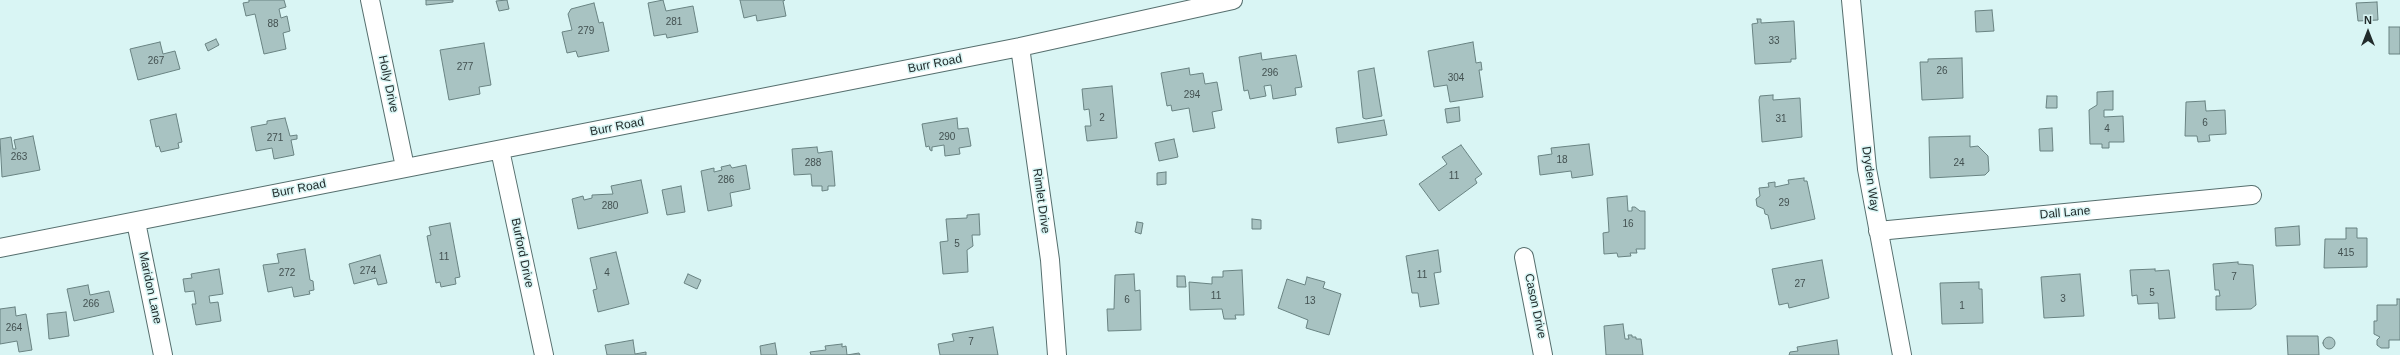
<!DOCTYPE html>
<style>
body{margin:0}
#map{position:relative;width:2400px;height:355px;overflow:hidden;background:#d9f5f4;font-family:Arial,sans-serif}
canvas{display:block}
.north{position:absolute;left:2348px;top:12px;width:40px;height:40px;-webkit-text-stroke:3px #d9f5f4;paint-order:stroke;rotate:0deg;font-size:11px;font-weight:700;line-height:16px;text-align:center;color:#212b2b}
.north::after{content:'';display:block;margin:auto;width:14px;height:18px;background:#212b2b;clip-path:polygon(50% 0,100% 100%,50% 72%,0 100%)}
</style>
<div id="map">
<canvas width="2400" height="355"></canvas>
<div class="north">N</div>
</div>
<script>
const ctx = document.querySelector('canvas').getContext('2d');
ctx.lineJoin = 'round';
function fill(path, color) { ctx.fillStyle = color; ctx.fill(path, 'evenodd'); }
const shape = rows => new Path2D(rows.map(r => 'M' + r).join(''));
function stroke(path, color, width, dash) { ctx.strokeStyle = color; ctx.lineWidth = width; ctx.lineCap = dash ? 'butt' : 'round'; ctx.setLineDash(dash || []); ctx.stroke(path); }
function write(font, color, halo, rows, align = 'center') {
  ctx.font = font + ' Arial,sans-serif'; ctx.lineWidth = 3; ctx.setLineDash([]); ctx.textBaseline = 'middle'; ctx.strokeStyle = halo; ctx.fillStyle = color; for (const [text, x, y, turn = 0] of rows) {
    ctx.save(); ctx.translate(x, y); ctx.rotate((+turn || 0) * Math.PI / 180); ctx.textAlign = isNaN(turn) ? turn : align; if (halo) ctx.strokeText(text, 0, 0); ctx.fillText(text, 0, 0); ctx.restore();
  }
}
const building = shape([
 [249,0,284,0,286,7,279,9,281,18,287,16,290,31,283,33,286,49,264,54,255,14,246,16,243,3,249,2,249,0],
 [426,0,453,0,453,2,426,5,426,0],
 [507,0,509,9,499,11,496,1,507,0],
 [663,0,666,11,693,6,698,32,667,38,666,34,654,36,648,3,663,0],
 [740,0,785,0,783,1,786,16,757,21,756,15,744,18,740,0],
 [2377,2,2378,20,2358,21,2356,3,2377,2],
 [594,3,599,23,603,22,609,51,578,57,576,51,567,53,562,32,572,30,568,14,571,9,594,3],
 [1992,10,1994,31,1976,32,1975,11,1992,10],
 [1757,19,1761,19,1761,23,1794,21,1796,59,1791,59,1791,62,1755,64,1752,24,1758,23,1757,19],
 [2389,27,2400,27,2400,54,2389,54,2389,27],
 [216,39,219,45,208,51,205,44,216,39],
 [160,42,163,54,175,51,180,69,138,80,130,49,160,42],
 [1473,42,1476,63,1481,62,1482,70,1479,70,1483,97,1450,102,1447,85,1434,87,1428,51,1473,42],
 [484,43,491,85,479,87,480,94,449,100,440,50,484,43],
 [1261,53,1262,60,1296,55,1302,87,1295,88,1296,95,1273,99,1271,85,1264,86,1266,96,1250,99,1248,90,1244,91,1239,57,1261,53],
 [1962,58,1963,98,1922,100,1920,62,1928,62,1928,59,1962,58],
 [1189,68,1190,75,1203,73,1205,84,1217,82,1222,110,1212,112,1215,128,1193,132,1189,108,1172,111,1171,105,1167,106,1161,73,1189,68],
 [1374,68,1382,116,1366,119,1363,118,1358,71,1374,68],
 [1112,86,1117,138,1087,141,1085,126,1091,126,1089,109,1084,110,1082,89,1112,86],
 [2113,91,2113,110,2104,110,2104,117,2123,116,2124,142,2109,142,2109,148,2102,148,2102,144,2090,144,2089,110,2097,105,2097,92,2113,91],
 [1773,95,1773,100,1800,98,1802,137,1762,142,1759,100,1760,96,1773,95],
 [2047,96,2057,96,2057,108,2046,108,2047,96],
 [2205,101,2206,111,2225,110,2226,134,2209,135,2210,141,2198,142,2197,136,2185,136,2186,102,2205,101],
 [1459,107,1460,121,1447,123,1445,109,1459,107],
 [176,114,182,142,178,143,179,148,161,152,159,146,156,147,150,120,176,114],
 [285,118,290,136,297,135,297,139,291,140,294,155,274,159,272,148,256,151,251,127,267,124,267,121,285,118],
 [957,118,958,129,968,128,971,146,959,148,960,154,945,156,944,145,932,147,932,151,930,150,929,146,926,147,922,124,957,118],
 [1384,120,1387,135,1338,143,1336,128,1384,120],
 [2052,128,2053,151,2040,151,2039,129,2052,128],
 [33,136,40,170,2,177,0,139,11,137,13,149,16,149,14,140,33,136],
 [1970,136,1970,147,1978,146,1988,156,1989,171,1985,175,1930,178,1929,137,1970,136],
 [1174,139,1178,157,1159,161,1155,143,1174,139],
 [1589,144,1593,175,1572,178,1571,171,1540,175,1538,156,1552,154,1551,148,1589,144],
 [1461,145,1482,174,1475,179,1477,183,1439,211,1419,184,1447,164,1442,157,1461,145],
 [817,147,818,153,832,151,835,186,828,186,828,190,822,191,822,186,812,186,811,174,794,175,792,149,817,147],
 [730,165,732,168,746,165,750,189,730,193,732,206,708,211,701,171,714,168,714,172,722,170,721,167,730,165],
 [1166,172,1166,184,1157,185,1157,173,1166,172],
 [1804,178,1804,181,1807,181,1815,219,1771,229,1768,215,1765,214,1764,209,1757,206,1756,199,1760,196,1759,188,1769,187,1768,183,1775,182,1775,187,1789,184,1788,180,1804,178],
 [641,180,648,213,578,229,572,199,583,196,584,200,592,198,592,195,613,194,611,186,641,180],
 [681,186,685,212,667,215,662,190,681,186],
 [1627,196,1628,211,1632,211,1632,207,1635,207,1640,211,1645,211,1645,249,1636,249,1637,253,1630,253,1631,256,1618,257,1617,253,1604,254,1603,233,1609,232,1607,198,1627,196],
 [979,214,980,235,972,235,973,246,967,250,968,272,943,274,940,242,948,241,946,219,967,218,967,215,979,214],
 [1252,219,1261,220,1261,229,1252,229,1252,219],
 [1137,222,1143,223,1141,234,1135,232,1137,222],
 [450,223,460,277,455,278,456,284,441,287,440,282,436,283,427,236,431,235,429,227,450,223],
 [2299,226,2300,245,2276,246,2275,228,2299,226],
 [2346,228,2357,228,2357,238,2367,238,2367,267,2324,268,2325,239,2346,239,2346,228],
 [305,249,310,280,313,281,314,290,309,291,310,294,294,297,292,287,268,292,263,265,279,263,277,254,305,249],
 [1438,250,1441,272,1434,273,1439,304,1420,307,1418,293,1412,293,1406,256,1438,250],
 [616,252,629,304,598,312,593,290,597,289,590,258,616,252],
 [380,255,387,283,378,285,376,278,354,284,349,264,380,255],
 [1822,260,1829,298,1789,308,1788,303,1779,305,1772,269,1822,260],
 [2238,262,2238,264,2253,265,2256,305,2251,309,2216,310,2216,296,2220,296,2219,290,2215,290,2213,264,2238,262],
 [219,269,223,294,209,296,210,303,218,302,221,321,196,325,192,304,196,304,194,291,185,292,183,279,192,278,191,274,219,269],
 [2155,269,2155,271,2169,270,2175,318,2159,319,2158,303,2138,304,2137,295,2132,296,2130,270,2155,269],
 [1242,270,1244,315,1235,315,1236,319,1224,319,1222,309,1190,310,1189,282,1212,284,1212,277,1223,277,1223,271,1242,270],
 [688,274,701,280,697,289,684,283,688,274],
 [1134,274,1135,291,1140,290,1141,330,1108,331,1107,309,1114,309,1115,275,1134,274],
 [2080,274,2084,316,2044,318,2041,277,2080,274],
 [1177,276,1185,276,1186,287,1177,287,1177,276],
 [1307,277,1325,282,1323,288,1341,294,1329,335,1306,328,1308,320,1278,308,1287,279,1305,285,1307,277],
 [1979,282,1979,289,1982,289,1983,323,1942,324,1940,283,1979,282],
 [88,285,90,295,109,291,114,312,74,321,67,289,88,285],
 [2397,299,2400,299,2400,340,2389,340,2389,348,2381,348,2377,345,2377,340,2380,337,2374,334,2374,321,2377,321,2377,305,2397,305,2397,299],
 [15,307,16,316,26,314,32,350,19,352,17,341,0,344,0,309,15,307],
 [66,312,69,336,49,339,47,314,66,312],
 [1623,324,1625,339,1629,339,1628,335,1632,335,1632,337,1636,337,1636,339,1641,339,1643,355,1606,355,1604,326,1623,324],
 [993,327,998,355,940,355,938,344,954,341,952,334,993,327],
 [2287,336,2318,336,2319,355,2288,355,2287,336],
 '2323 343a6 6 0 1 1 12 0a6 6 0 1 1-12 0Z',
 [633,340,635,354,646,352,646,355,607,355,605,345,633,340],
 [1837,340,1839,355,1789,355,1790,352,1798,351,1797,347,1837,340],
 [775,343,777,355,761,355,760,346,775,343],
 [842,344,842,347,846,346,847,355,859,353,860,355,811,355,810,352,826,350,825,346,842,344]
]);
fill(building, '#a8c3c2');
stroke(building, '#698382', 1);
const minor = shape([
 [370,0,405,167],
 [1851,0,1867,169,1902,355],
 [1020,47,1050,260,1057,355],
 [500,150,544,355],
 [136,222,163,355],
 [1878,231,2252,195],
 [0,248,1020,47,1233,0],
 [1524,257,1543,355]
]);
stroke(minor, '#566f6e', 20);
stroke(minor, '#fff', 18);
write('10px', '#435151', null, [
 ["281",674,22],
 ["88",273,24],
 ["279",586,31],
 ["33",1774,41],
 ["267",156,61],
 ["277",465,67],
 ["26",1942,71],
 ["296",1270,73],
 ["304",1456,78],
 ["294",1192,95],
 ["2",1102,118],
 ["31",1781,119],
 ["6",2205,123],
 ["4",2107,129],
 ["290",947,137],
 ["271",275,138],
 ["263",19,157],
 ["18",1562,160],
 ["288",813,163],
 ["24",1959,163],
 ["11",1454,176],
 ["286",726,180],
 ["29",1784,203],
 ["280",610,206],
 ["16",1628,224],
 ["5",957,244],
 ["415",2346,253],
 ["11",444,257],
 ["274",368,271],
 ["272",287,273],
 ["4",607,273],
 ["11",1422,275],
 ["7",2234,277],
 ["27",1800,284],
 ["5",2152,293],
 ["11",1216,296],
 ["3",2063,299],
 ["6",1127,300],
 ["13",1310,301],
 ["266",91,304],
 ["1",1962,306],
 ["264",14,328],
 ["7",971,342]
]);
write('12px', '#212b2b', '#d9f5f4', [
 ["Burr Road",935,64,-11],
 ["Holly Drive",388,84,78],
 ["Burr Road",617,127,-11],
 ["Dryden Way",1870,179,82],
 ["Burr Road",299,189,-11],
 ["Rimlet Drive",1041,201,82],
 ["Dall Lane",2065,213,-5],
 ["Burford Drive",522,253,78],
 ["Maridon Lane",150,288,78],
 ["Cason Drive",1535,306,78]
]);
</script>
